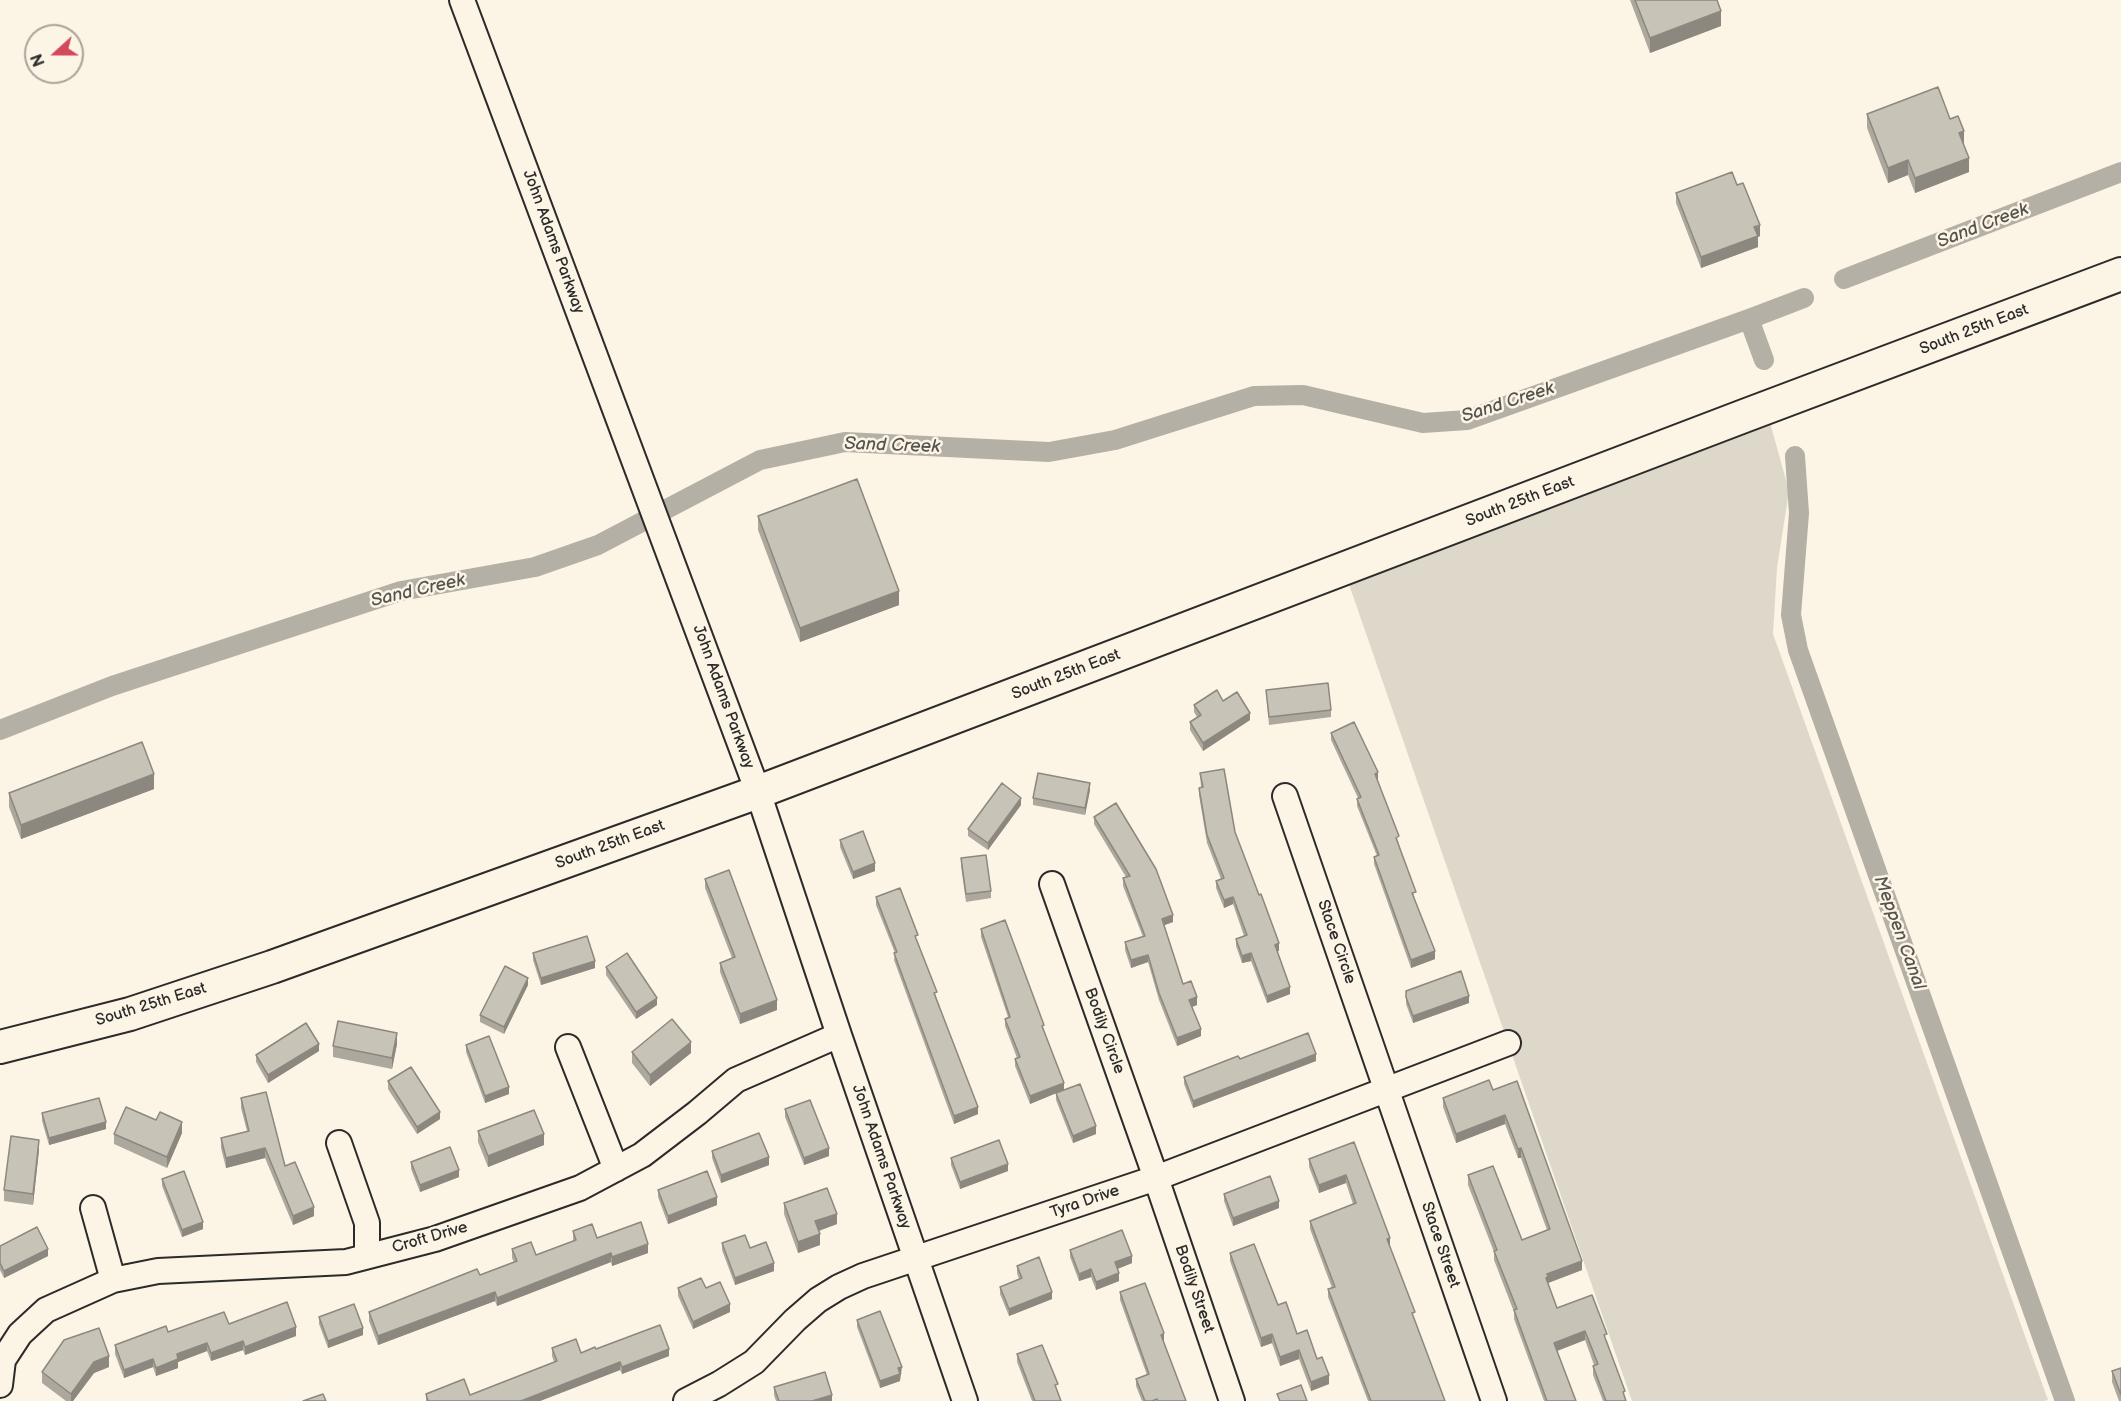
<!DOCTYPE html>
<style>
body{margin:0}
#map{position:relative;width:2121px;height:1401px;overflow:hidden;background:#fcf5e5;font-family:"Balsamiq Sans",sans-serif}
canvas{display:block}
.north{position:absolute;left:24px;top:24px;width:60px;height:60px;box-sizing:border-box;background:#fcf5e5;border:2px solid #a8a49b;border-radius:50%;rotate:249deg;font-size:16px;font-weight:700;line-height:24px;text-align:center;color:#2b2b2b}
.north::after{content:'';display:block;margin:auto;width:21px;height:27px;background:#d1495b;clip-path:polygon(50% 0,100% 100%,50% 72%,0 100%)}
</style>
<div id="map">
<canvas width="2121" height="1401"></canvas>
<div class="north">N</div>
</div>
<script>
const ctx = document.querySelector('canvas').getContext('2d');
ctx.lineJoin = 'round';
function fill(path, color) { ctx.fillStyle = color; ctx.fill(path, 'evenodd'); }
const shape = rows => new Path2D(rows.map(r => 'M' + r).join(''));
function stroke(path, color, width, dash) { ctx.strokeStyle = color; ctx.lineWidth = width; ctx.lineCap = dash ? 'butt' : 'round'; ctx.setLineDash(dash || []); ctx.stroke(path); }
function write(font, color, halo, rows, align = 'center') {
  ctx.font = font + ' "Balsamiq Sans",sans-serif'; ctx.lineWidth = 5; ctx.setLineDash([]); ctx.textBaseline = 'middle'; ctx.strokeStyle = halo; ctx.fillStyle = color; for (const [text, x, y, turn = 0] of rows) {
    ctx.save(); ctx.translate(x, y); ctx.rotate((+turn || 0) * Math.PI / 180); ctx.textAlign = isNaN(turn) ? turn : align; if (halo) ctx.strokeText(text, 0, 0); ctx.fillText(text, 0, 0); ctx.restore();
  }
}
fill(shape([
 [1766,408,1789,491,1777,568,1773,634,2048,1400,2044,1401,1632,1401,1344,570]
]), '#ded8ca');
stroke(shape([
 [1844,279,2121,172],
 [1749,319,1764,360],
 [1795,456,1799,513,1791,615,1798,650,2065,1401],
 [0,730,112,686,401,591,535,567,598,545,760,460,845,442,1049,452,1115,440,1254,396,1303,395,1423,423,1467,420,1749,319,1804,298]
]), '#b4b0a5', 20);
const minor = shape([
 [462,0,758,792,839,1035,965,1401],
 [1285,796,1494,1401],
 [1052,884,1156,1178,1232,1401],
 [568,1047,616,1169],
 [339,1143,367,1223,367,1256],
 [93,1208,113,1280],
 [0,1385,3,1360,20,1334,46,1310,113,1280,158,1271,346,1262,435,1239,580,1188,642,1155,697,1113,736,1080,839,1035],
 [686,1401,719,1384,754,1362,795,1320,818,1300,839,1287,863,1276,1156,1178,1508,1043]
]);
const major = shape([
 [0,1047,130,1014,272,967,758,792,1744,416,2121,274]
]);
stroke(minor, '#2b2b2b', 28);
stroke(major, '#2b2b2b', 36);
stroke(minor, '#fcf5e5', 24);
stroke(major, '#fcf5e5', 32);
fill(shape([
 [1630,0,1717,0,1721,26,1650,53],
 [1867,114,1950,119,1964,145,1969,172,1915,193,1908,175,1888,183,1867,128],
 [1737,185,1760,236,1758,237,1758,247,1701,268,1676,203,1676,193],
 [758,516,899,605,800,642,758,530],
 [1266,690,1331,710,1331,717,1269,725],
 [1194,705,1250,720,1203,751,1190,730,1190,722,1197,717,1194,712],
 [1331,733,1378,779,1377,780,1399,844,1415,899,1435,959,1411,968,1374,864,1374,857,1377,856,1357,806,1357,799,1358,798,1331,740],
 [1200,773,1235,832,1279,951,1277,951,1290,994,1267,1003,1251,961,1242,963,1236,946,1236,939,1244,936,1233,904,1224,908,1216,888,1216,881,1221,879,1207,843,1199,795,1199,788,1201,787],
 [154,789,21,839,9,807,9,793],
 [1090,790,1085,815,1033,805,1033,798],
 [1021,805,988,850,968,836,968,829],
 [1094,817,1173,922,1164,925,1183,984,1197,1005,1192,1007,1201,1036,1177,1046,1159,1000,1148,962,1131,968,1125,950,1125,942,1143,937,1123,886,1123,878,1126,877,1094,824],
 [840,840,875,871,853,879,840,847],
 [961,858,991,891,991,898,966,902,961,866],
 [705,879,777,1010,740,1024,720,972,720,963,732,958,705,888],
 [876,897,918,942,937,999,978,1114,954,1124,894,960,895,953,876,905],
 [981,929,1044,1032,1064,1090,1096,1134,1073,1143,1056,1100,1056,1093,1030,1104,1015,1066,1015,1059,1017,1058,1005,1026,1005,1019,1008,1017,981,937],
 [533,953,595,968,541,985,533,960],
 [606,967,657,1005,636,1019,606,975],
 [528,985,504,1034,480,1022,480,1015],
 [1406,991,1469,1003,1413,1023,1406,1004],
 [397,1044,392,1069,333,1057,333,1046],
 [466,1045,509,1094,485,1103,466,1052],
 [319,1051,268,1083,256,1062,256,1055],
 [632,1052,691,1053,650,1086,632,1063],
 [1240,1059,1316,1061,1193,1108,1184,1084,1184,1077],
 [388,1081,440,1119,417,1134,388,1089],
 [1493,1090,1582,1270,1548,1283,1557,1308,1607,1341,1626,1401,1603,1401,1593,1375,1593,1366,1594,1365,1585,1340,1557,1351,1576,1401,1544,1401,1514,1319,1514,1312,1494,1260,1494,1252,1468,1185,1468,1175,1522,1240,1547,1230,1521,1158,1518,1158,1505,1124,1456,1143,1443,1107,1443,1098],
 [241,1098,285,1166,314,1216,293,1225,265,1158,226,1168,221,1148,221,1138,247,1131,241,1108],
 [785,1109,829,1156,804,1165,785,1117],
 [42,1113,106,1129,49,1145,42,1121],
 [478,1131,544,1145,488,1167,478,1142],
 [182,1133,167,1168,114,1144,114,1134],
 [1354,1142,1390,1246,1389,1246,1414,1320,1445,1401,1368,1401,1328,1297,1328,1289,1332,1288,1310,1229,1310,1221,1353,1204,1346,1183,1319,1193,1309,1167,1309,1159],
 [39,1150,33,1205,4,1201,4,1190],
 [712,1151,769,1165,721,1183,712,1158],
 [951,1158,1008,1171,960,1189,951,1165],
 [411,1162,459,1177,420,1192,411,1169],
 [162,1179,203,1229,182,1237,162,1186],
 [658,1190,717,1205,668,1224,658,1197],
 [1224,1194,1279,1208,1233,1226,1224,1201],
 [784,1203,837,1224,819,1231,820,1245,798,1253,784,1214],
 [573,1231,597,1238,648,1253,612,1266,611,1262,497,1306,495,1301,378,1345,369,1321,369,1312,480,1275,514,1262,512,1258,512,1249,536,1255,573,1241],
 [722,1243,750,1248,774,1271,735,1285,722,1250],
 [0,1246,48,1256,4,1278,0,1270],
 [1070,1250,1132,1263,1117,1269,1119,1281,1096,1290,1091,1277,1079,1281,1070,1257],
 [1230,1253,1278,1305,1297,1334,1317,1359,1329,1384,1311,1391,1299,1359,1280,1366,1272,1343,1261,1347,1230,1261],
 [1017,1266,1052,1299,1009,1316,1000,1294,1000,1287,1019,1279,1017,1273],
 [678,1288,706,1288,730,1312,693,1329,678,1296],
 [1120,1292,1164,1341,1163,1341,1186,1401,1142,1401,1136,1386,1136,1379,1147,1375,1120,1300],
 [319,1317,363,1335,328,1348,319,1324],
 [857,1320,902,1374,900,1374,900,1381,880,1388,857,1327],
 [229,1324,296,1336,245,1355,243,1350,211,1361,207,1351,178,1362,178,1368,156,1376,153,1367,124,1378,115,1354,115,1345,168,1332],
 [552,1348,581,1353,596,1349,669,1356,622,1374,620,1370,540,1401,426,1401,426,1394,470,1395,554,1362,552,1356],
 [1017,1354,1058,1392,1061,1401,1032,1401,1017,1362],
 [109,1367,94,1373,73,1401,66,1401,42,1383,42,1372],
 [2121,1368,2121,1401,2119,1401,2112,1382,2112,1371],
 [774,1387,832,1401,776,1401,774,1395]
]), '#aca89d');
fill(shape([
 [1721,11,1721,26,1650,53,1650,38],
 [1964,131,1964,145,1959,133],
 [1969,158,1969,172,1915,193,1915,178],
 [1908,160,1908,175,1888,183,1888,168],
 [1760,225,1760,236,1758,237,1758,247,1701,268,1701,257],
 [899,591,899,605,800,642,800,628],
 [1250,713,1250,720,1203,751,1203,743],
 [1378,772,1378,779,1375,781,1375,774],
 [154,774,154,789,21,839,21,825],
 [1090,783,1090,790,1085,815,1085,808],
 [1021,798,1021,805,988,850,988,843],
 [875,863,875,871,853,879,853,872],
 [1233,897,1233,904,1224,908,1224,900],
 [1173,915,1173,922,1162,926,1162,919],
 [1279,943,1279,951,1275,952,1275,945],
 [1435,951,1435,959,1411,968,1411,960],
 [1251,953,1251,961,1242,963,1242,956],
 [1148,955,1148,962,1131,968,1131,960],
 [595,961,595,968,541,985,541,978],
 [528,978,528,985,504,1034,504,1027],
 [1290,987,1290,994,1267,1003,1267,996],
 [1469,996,1469,1003,1413,1023,1413,1016],
 [1197,997,1197,1005,1189,1008,1189,1000],
 [657,998,657,1005,636,1019,636,1012],
 [777,1000,777,1010,740,1024,740,1014],
 [1201,1029,1201,1036,1177,1046,1177,1038],
 [397,1033,397,1044,392,1069,392,1058],
 [691,1042,691,1053,650,1086,650,1075],
 [319,1044,319,1051,268,1083,268,1075],
 [1316,1054,1316,1061,1193,1108,1193,1101],
 [1064,1083,1064,1090,1030,1104,1030,1096],
 [509,1087,509,1094,485,1103,485,1096],
 [978,1107,978,1114,954,1124,954,1116],
 [440,1112,440,1119,417,1134,417,1127],
 [1505,1115,1505,1124,1456,1143,1456,1134],
 [106,1122,106,1129,49,1145,49,1138],
 [182,1122,182,1133,167,1168,167,1157],
 [1096,1126,1096,1134,1073,1143,1073,1136],
 [544,1134,544,1145,488,1167,488,1156],
 [39,1140,39,1150,33,1205,33,1194],
 [265,1148,265,1158,226,1168,226,1158],
 [829,1148,829,1156,804,1165,804,1158],
 [1521,1148,1521,1158,1518,1158,1518,1149],
 [769,1157,769,1165,721,1183,721,1175],
 [1008,1164,1008,1171,960,1189,960,1182],
 [459,1170,459,1177,420,1192,420,1185],
 [1346,1175,1346,1183,1319,1193,1319,1185],
 [717,1197,717,1205,668,1224,668,1216],
 [1279,1201,1279,1208,1233,1226,1233,1218],
 [314,1207,314,1216,293,1225,293,1216],
 [837,1214,837,1224,815,1232,815,1221],
 [203,1222,203,1229,182,1237,182,1230],
 [820,1234,820,1245,798,1253,798,1242],
 [1390,1238,1390,1246,1387,1247,1387,1239],
 [648,1244,648,1253,612,1266,612,1257],
 [48,1249,48,1256,4,1278,4,1271],
 [611,1253,611,1262,497,1306,497,1298],
 [1132,1256,1132,1263,1115,1270,1115,1262],
 [1582,1261,1582,1270,1548,1283,1548,1287,1546,1278,1547,1274],
 [774,1263,774,1271,735,1285,735,1278],
 [1091,1269,1091,1277,1079,1281,1079,1274],
 [1119,1273,1119,1281,1096,1290,1096,1282],
 [495,1292,495,1301,378,1345,378,1336],
 [1052,1292,1052,1299,1009,1316,1009,1309],
 [730,1304,730,1312,693,1329,693,1322],
 [296,1327,296,1336,245,1355,245,1347],
 [363,1328,363,1335,328,1348,328,1341],
 [1585,1331,1585,1340,1554,1352,1554,1343],
 [1164,1333,1164,1341,1161,1342,1161,1335],
 [1272,1334,1272,1343,1261,1347,1261,1338],
 [243,1341,243,1350,211,1361,211,1353],
 [207,1343,207,1351,178,1362,178,1368,156,1376,156,1368,177,1354],
 [669,1349,669,1356,622,1374,622,1367],
 [1299,1350,1299,1359,1280,1366,1280,1357],
 [109,1356,109,1367,94,1373,73,1401,71,1401,71,1394,94,1362],
 [153,1359,153,1367,124,1378,124,1370],
 [620,1362,620,1370,540,1401,521,1401],
 [902,1367,900,1381,880,1388,880,1381,898,1368],
 [1329,1375,1329,1384,1311,1391,1311,1382],
 [832,1395,832,1401,812,1401]
]), '#8c8880');
const building = shape([
 [1635,0,1717,0,1721,11,1650,38,1635,0],
 [1938,87,1950,119,1958,116,1964,131,1959,133,1969,158,1915,178,1908,160,1888,168,1867,114,1938,87],
 [1732,172,1737,185,1743,183,1760,225,1754,227,1758,236,1701,257,1676,193,1732,172],
 [857,479,899,591,800,628,758,516,857,479],
 [1328,683,1331,710,1269,717,1266,690,1328,683],
 [1217,690,1223,701,1237,692,1250,713,1203,743,1190,722,1201,715,1194,705,1217,690],
 [1354,722,1378,772,1375,774,1399,836,1396,838,1416,892,1412,893,1435,951,1411,960,1374,857,1379,855,1357,799,1361,797,1331,733,1354,722],
 [142,742,154,774,21,825,9,793,142,742],
 [1224,769,1235,832,1259,895,1261,894,1279,943,1275,945,1290,987,1267,996,1251,953,1242,956,1236,939,1247,935,1233,897,1224,900,1216,881,1224,878,1207,835,1199,788,1203,787,1200,773,1224,769],
 [1038,773,1090,783,1085,808,1033,798,1038,773],
 [1002,783,1021,798,988,843,968,829,1002,783],
 [1116,803,1156,869,1173,915,1162,919,1183,984,1191,981,1197,997,1189,1000,1201,1029,1177,1038,1159,993,1148,955,1131,960,1125,942,1145,936,1123,878,1130,876,1094,817,1116,803],
 [863,831,875,863,853,872,840,840,863,831],
 [986,855,991,891,966,894,961,858,986,855],
 [729,870,777,1000,740,1014,720,963,735,957,705,879,729,870],
 [900,888,918,935,915,936,937,992,934,993,978,1107,954,1116,894,953,897,952,876,897,900,888],
 [1005,920,1044,1025,1042,1026,1064,1083,1030,1096,1015,1059,1020,1057,1005,1019,1010,1017,981,929,1005,920],
 [587,936,595,961,541,978,533,953,587,936],
 [627,953,657,998,636,1012,606,967,627,953],
 [505,966,528,978,504,1027,480,1015,505,966],
 [1461,971,1469,996,1413,1016,1406,997,1406,991,1461,971],
 [672,1019,691,1042,650,1075,632,1052,672,1019],
 [338,1021,397,1033,392,1058,333,1046,338,1021],
 [306,1023,319,1044,268,1075,256,1055,306,1023],
 [1308,1033,1316,1054,1193,1101,1184,1077,1238,1056,1240,1059,1308,1033],
 [489,1036,509,1087,485,1096,466,1045,489,1036],
 [411,1067,440,1112,417,1127,388,1081,411,1067],
 [1489,1080,1493,1090,1517,1081,1582,1261,1547,1274,1548,1277,1546,1278,1557,1308,1592,1295,1607,1334,1604,1335,1625,1391,1623,1392,1626,1401,1606,1401,1593,1366,1598,1364,1585,1331,1554,1343,1576,1401,1547,1401,1514,1310,1517,1309,1494,1251,1497,1250,1468,1175,1493,1166,1522,1240,1550,1229,1521,1148,1518,1149,1505,1115,1456,1134,1443,1098,1489,1080],
 [1080,1084,1096,1126,1073,1136,1056,1093,1080,1084],
 [266,1092,285,1166,295,1162,314,1207,293,1216,265,1148,226,1158,221,1138,249,1131,241,1098,266,1092],
 [99,1098,106,1122,49,1138,42,1113,99,1098],
 [810,1100,829,1148,804,1158,785,1109,810,1100],
 [126,1107,156,1120,160,1112,182,1122,167,1157,114,1134,126,1107],
 [534,1110,544,1134,488,1156,478,1131,534,1110],
 [759,1133,769,1157,721,1175,712,1151,759,1133],
 [11,1136,39,1140,33,1194,4,1190,11,1136],
 [999,1140,1008,1164,960,1182,951,1158,999,1140],
 [1354,1142,1390,1238,1387,1239,1415,1312,1412,1313,1445,1401,1371,1401,1328,1289,1335,1287,1310,1221,1356,1203,1346,1175,1319,1185,1309,1159,1354,1142],
 [450,1147,459,1170,420,1185,411,1162,450,1147],
 [184,1171,203,1222,182,1230,162,1179,184,1171],
 [707,1171,717,1197,668,1216,658,1190,707,1171],
 [1270,1176,1279,1201,1233,1218,1224,1194,1270,1176],
 [827,1188,837,1214,815,1221,820,1234,798,1242,784,1203,827,1188],
 [641,1222,648,1244,612,1257,611,1253,497,1298,495,1292,378,1336,369,1312,477,1269,480,1275,517,1261,512,1249,531,1242,536,1255,576,1240,573,1231,592,1224,597,1238,641,1222],
 [37,1227,48,1249,4,1271,0,1263,0,1246,37,1227],
 [1122,1230,1132,1256,1115,1262,1119,1273,1096,1282,1091,1269,1079,1274,1070,1250,1122,1230],
 [745,1235,750,1248,766,1242,774,1263,735,1278,722,1243,745,1235],
 [1254,1244,1278,1305,1286,1302,1297,1334,1307,1330,1317,1359,1322,1357,1329,1375,1311,1382,1299,1350,1280,1357,1272,1334,1261,1338,1230,1253,1254,1244],
 [1039,1257,1052,1292,1009,1309,1000,1287,1022,1278,1017,1266,1039,1257],
 [701,1278,706,1288,720,1282,730,1304,693,1322,678,1288,701,1278],
 [1145,1283,1164,1333,1161,1335,1186,1401,1158,1401,1157,1399,1152,1401,1145,1401,1136,1379,1149,1374,1120,1292,1145,1283],
 [287,1302,296,1327,245,1347,243,1341,211,1353,207,1343,177,1354,178,1359,156,1368,153,1359,124,1370,115,1345,166,1326,168,1332,224,1312,229,1324,287,1302],
 [354,1304,363,1328,328,1341,319,1317,354,1304],
 [880,1311,902,1367,898,1368,900,1374,880,1381,857,1320,880,1311],
 [660,1325,669,1349,622,1367,620,1362,521,1401,428,1401,426,1394,464,1379,470,1395,557,1361,552,1348,576,1339,581,1353,595,1347,596,1349,660,1325],
 [99,1328,109,1356,94,1362,71,1394,42,1372,64,1340,99,1328],
 [1042,1345,1058,1384,1055,1385,1061,1401,1035,1401,1017,1354,1042,1345],
 [2121,1368,2121,1395,2112,1371,2121,1368],
 [825,1372,832,1395,812,1401,779,1401,774,1387,825,1372],
 [1301,1385,1307,1401,1280,1401,1277,1394,1301,1385],
 [323,1394,326,1401,303,1401,323,1394]
]);
fill(building, '#c8c3b7');
stroke(building, '#8c8880', 1.5);
write('16px', '#2b2b2b', '#fcf5e5', [
 ["John Adams Parkway",553,242,70],
 ["South 25th East",1974,330,-21],
 ["South 25th East",1520,502,-21],
 ["South 25th East",1066,675,-21],
 ["John Adams Parkway",723,697,70],
 ["South 25th East",610,845,-20],
 ["Stace Circle",1336,942,71],
 ["South 25th East",151,1005,-17],
 ["Bodily Circle",1104,1031,70],
 ["John Adams Parkway",881,1157,71],
 ["Tyra Drive",1085,1202,-19],
 ["Croft Drive",430,1238,-16],
 ["Stace Street",1440,1245,71],
 ["Bodily Street",1194,1289,71]
]);
write('italic 18px', '#545350', '#fcf5e5', [
 ["Sand Creek",1983,226,-21],
 ["Sand Creek",1508,403,-18],
 ["Sand Creek",892,446,2],
 ["Sand Creek",418,591,-13],
 ["Meppen Canal",1899,933,70]
]);
</script>
